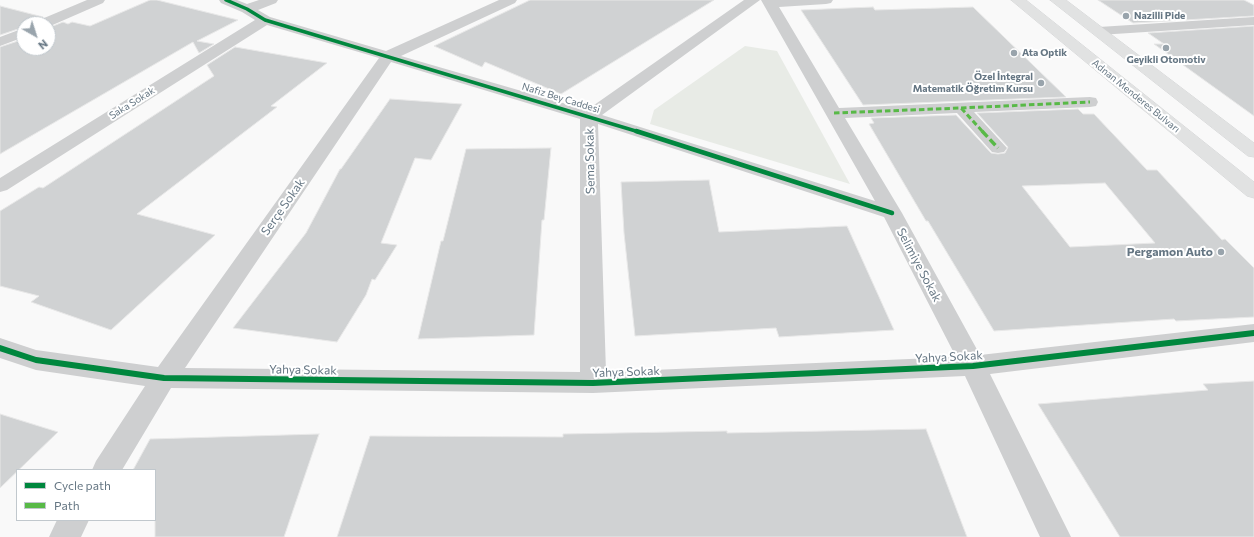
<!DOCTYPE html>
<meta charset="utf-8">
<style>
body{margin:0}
#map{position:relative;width:1254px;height:537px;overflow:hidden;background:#f9f9f9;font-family:Commissioner,sans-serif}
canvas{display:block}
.legend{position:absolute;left:16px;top:469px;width:140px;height:52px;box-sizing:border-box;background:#fff;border:1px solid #c1c8cd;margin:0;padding:5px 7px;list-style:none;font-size:12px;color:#657683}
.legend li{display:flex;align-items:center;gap:8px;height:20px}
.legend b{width:20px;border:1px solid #c1c8cd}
.north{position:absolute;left:16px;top:16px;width:40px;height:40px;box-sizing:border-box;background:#fff;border:1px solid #c1c8cd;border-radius:50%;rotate:141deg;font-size:11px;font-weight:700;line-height:16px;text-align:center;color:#657683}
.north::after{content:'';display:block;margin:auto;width:14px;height:18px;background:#99a4ac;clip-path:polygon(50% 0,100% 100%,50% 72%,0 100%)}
</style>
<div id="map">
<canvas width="1254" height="537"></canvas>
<ul class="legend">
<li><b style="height:5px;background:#00873e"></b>Cycle path</li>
<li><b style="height:5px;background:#58b947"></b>Path</li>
</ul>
<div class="north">N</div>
</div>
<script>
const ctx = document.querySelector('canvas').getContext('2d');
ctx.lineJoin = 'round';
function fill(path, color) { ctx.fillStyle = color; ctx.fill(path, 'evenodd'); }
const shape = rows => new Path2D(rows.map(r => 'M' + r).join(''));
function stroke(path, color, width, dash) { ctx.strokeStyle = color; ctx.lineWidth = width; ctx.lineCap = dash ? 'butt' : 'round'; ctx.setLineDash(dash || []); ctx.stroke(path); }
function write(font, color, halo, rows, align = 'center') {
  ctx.font = font + ' Commissioner,sans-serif'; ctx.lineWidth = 4; ctx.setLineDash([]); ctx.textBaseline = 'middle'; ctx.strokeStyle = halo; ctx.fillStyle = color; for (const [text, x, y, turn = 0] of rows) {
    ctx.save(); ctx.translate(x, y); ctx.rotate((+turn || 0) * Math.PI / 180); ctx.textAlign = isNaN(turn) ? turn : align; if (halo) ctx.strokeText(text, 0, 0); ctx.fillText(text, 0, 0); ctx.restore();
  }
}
fill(shape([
 [745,46,777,51,850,184,650,124,654,110]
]), '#e8ebe6');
const building = shape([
 [150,0,157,0,238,20,197,41,214,44,199,53,193,42,0,154,0,47,24,39,24,48,48,48,48,28,63,22,68,24,72,22,90,26,150,0],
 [530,0,714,0,561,94,485,62,482,67,434,46,530,0],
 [1098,0,1244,0,1254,5,1254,16,1133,23,1098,0],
 [0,6,43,17,36,20,34,24,24,24,24,27,0,35,0,6],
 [873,7,875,10,973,7,1066,97,863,105,801,10,873,7],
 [1254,26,1254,116,1154,44,1164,44,1148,33,1254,26],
 [235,47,327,63,271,106,277,107,137,214,215,235,111,330,31,302,39,296,0,286,0,211,39,187,43,188,214,76,207,65,235,47],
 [390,99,462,104,431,160,415,158,381,243,397,245,375,280,372,279,366,295,337,342,233,328,306,233,340,169,341,169,390,99],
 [1078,109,1083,114,1094,114,1147,170,1157,170,1222,240,1225,239,1254,268,1254,317,1176,321,1174,319,994,331,928,221,926,221,869,124,874,123,871,118,956,115,991,153,998,154,1005,153,1008,147,977,113,1078,109],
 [1105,183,1155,243,1070,247,1022,186,1105,183],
 [551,148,544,220,542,220,534,335,418,339,441,241,443,241,466,149,551,148],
 [709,180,719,232,847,226,894,330,779,337,776,328,635,336,624,233,621,182,709,180],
 [1254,381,1254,537,1120,537,1038,404,1208,390,1203,384,1254,381],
 [0,414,58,432,0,488,0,414],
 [926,429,967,537,337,537,370,436,563,437,563,434,727,431,727,433,926,429],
 [319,434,284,537,155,537,155,470,133,470,150,439,319,434]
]);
fill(building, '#d0d2d3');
stroke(building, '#e8e8e8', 1);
const major = shape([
 [1011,0,1026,0,1254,182,1254,198,1247,196,1011,0],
 [1050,0,1066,0,1254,143,1254,157,1248,156,1050,0]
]);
stroke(major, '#d5d6d7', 1);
fill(shape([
 [87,0,105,0,103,3,48,27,48,24,35,24,37,21,87,0],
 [219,0,237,0,247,4,259,0,278,0,276,3,258,10,270,17,386,51,499,0,517,0,515,3,401,56,587,110,744,0,760,0,602,115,875,201,761,0,833,0,831,3,826,4,779,7,839,108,1090,97,1096,98,1098,102,1096,106,1090,107,974,112,1007,148,1004,152,998,153,992,152,957,113,845,118,902,213,980,355,1254,324,1254,342,990,374,1071,537,1040,537,965,376,593,393,171,388,122,470,92,470,96,461,145,386,36,370,0,358,0,338,36,350,158,367,379,58,267,25,7,190,0,192,0,178,255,20,242,12,221,3,219,0],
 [391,62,580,119,580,372,185,368,391,62],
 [598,124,884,217,956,357,606,372,598,124],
 [1254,17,1254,25,1099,35,1094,34,1092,31,1094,28,1099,27,1254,17],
 [24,28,24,37,0,46,0,37,24,28],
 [57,520,89,520,81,537,49,537,57,520]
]), '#cecfd0');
fill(major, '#e1e2e2');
stroke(shape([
 [961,108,1090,102],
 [834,113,961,108,983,132]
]), '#58b947', 3, [5.5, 3]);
stroke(shape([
 [982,131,998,148]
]), '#58b947', 3.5, [8, 3.5]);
stroke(shape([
 [226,0,247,9,265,20,639,132]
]), '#00873e', 3.5);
stroke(shape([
 [636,131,892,213]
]), '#00873e', 4.5);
stroke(shape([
 [0,348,36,360,164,378,593,383,973,366,1254,333]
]), '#00873e', 6);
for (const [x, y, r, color] of [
 [1126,16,4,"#99a4ac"],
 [1166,48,4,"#99a4ac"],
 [1014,53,4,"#99a4ac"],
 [1041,83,4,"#99a4ac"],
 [1221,252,4,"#99a4ac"]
]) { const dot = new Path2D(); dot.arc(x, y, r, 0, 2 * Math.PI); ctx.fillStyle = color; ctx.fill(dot); stroke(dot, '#fff', 1.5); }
write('bold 10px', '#657683', '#fff', [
 ["Nazilli Pide",1134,16],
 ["Ata Optik",1022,53],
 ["Geyikli Otomotiv",1166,60,"center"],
 ["Özel İntegral",1033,77,"right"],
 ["Matematik Öğretim Kursu",1033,89,"right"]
], 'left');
write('10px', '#657683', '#fff', [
 ["Adnan Menderes Bulvarı",1136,96,39],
 ["Nafiz Bey Caddesi",561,98,17],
 ["Saka Sokak",132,103,-32]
]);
write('12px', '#657683', '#fff', [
 ["Sema Sokak",590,161,-91],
 ["Serçe Sokak",283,207,-55],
 ["Selimiye Sokak",919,265,62],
 ["Yahya Sokak",949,357,-3],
 ["Yahya Sokak",303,370,1],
 ["Yahya Sokak",626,372,-2]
]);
write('bold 12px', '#657683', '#fff', [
 ["Pergamon Auto",1213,252]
], 'right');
</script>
